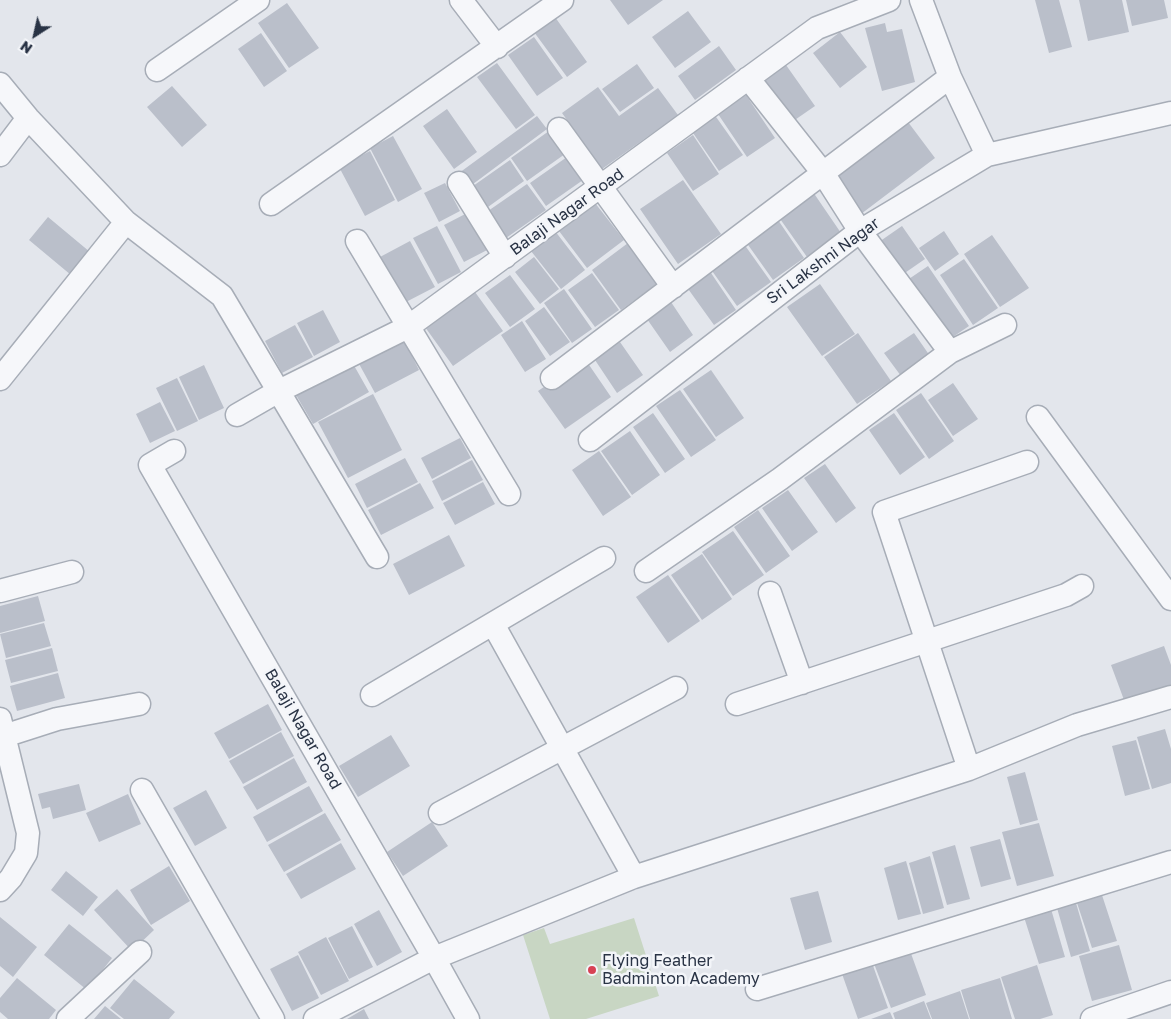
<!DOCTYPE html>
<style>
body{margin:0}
#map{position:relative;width:1171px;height:1019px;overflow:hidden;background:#e3e6ec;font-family:"Golos Text",sans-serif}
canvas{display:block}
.north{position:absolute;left:10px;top:10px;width:50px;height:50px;-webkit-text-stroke:4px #f3f5f9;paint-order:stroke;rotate:215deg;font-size:14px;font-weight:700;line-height:20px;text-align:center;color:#293345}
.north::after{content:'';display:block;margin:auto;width:18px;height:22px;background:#293345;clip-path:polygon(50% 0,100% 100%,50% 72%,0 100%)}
</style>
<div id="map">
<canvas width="1171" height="1019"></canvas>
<div class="north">N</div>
</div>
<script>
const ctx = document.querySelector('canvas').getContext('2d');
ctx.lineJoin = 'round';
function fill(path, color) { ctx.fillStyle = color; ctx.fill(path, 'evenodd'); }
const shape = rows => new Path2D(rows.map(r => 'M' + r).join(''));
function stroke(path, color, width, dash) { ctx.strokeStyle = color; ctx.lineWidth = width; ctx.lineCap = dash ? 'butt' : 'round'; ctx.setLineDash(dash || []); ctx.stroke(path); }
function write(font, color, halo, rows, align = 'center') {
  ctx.font = font + ' "Golos Text",sans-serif'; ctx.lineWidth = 5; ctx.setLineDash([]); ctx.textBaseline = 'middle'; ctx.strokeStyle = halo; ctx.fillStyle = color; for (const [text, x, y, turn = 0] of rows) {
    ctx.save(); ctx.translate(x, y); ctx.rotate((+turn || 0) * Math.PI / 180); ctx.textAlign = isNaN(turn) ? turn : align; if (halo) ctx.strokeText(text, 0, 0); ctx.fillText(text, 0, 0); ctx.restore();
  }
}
fill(shape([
 [634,918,659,996,586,1019,550,1019,523,935,544,928,550,944]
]), '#c8d6c3');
fill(shape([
 [610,0,663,0,628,25],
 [1035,0,1059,0,1072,47,1049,53],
 [1079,0,1122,0,1129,32,1088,41],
 [1126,0,1164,0,1168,18,1132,26],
 [287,3,319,48,289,68,258,23],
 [688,11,711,42,675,68,652,37],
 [555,17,587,62,567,77,534,32],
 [885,23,887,32,902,29,915,82,882,91,865,28],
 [840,32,867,67,840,88,813,53],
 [261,33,287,71,264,87,238,49],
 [534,37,563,78,537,96,508,55],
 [719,46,736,70,695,100,678,76],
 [497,63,535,115,516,129,477,77],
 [637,64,654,88,620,112,602,89],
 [786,65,815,106,789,124,759,84],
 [172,86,207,125,182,147,147,107],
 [598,87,619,116,658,88,678,115,602,169,562,113],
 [746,95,775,138,747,157,718,114],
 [447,109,477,152,454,169,423,126],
 [714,114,743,155,719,171,691,130],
 [537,116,547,129,469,187,459,173],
 [908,122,935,158,861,214,834,178],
 [549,131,565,154,527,181,511,158],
 [693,135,719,174,693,191,667,153],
 [393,136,422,189,398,202,370,148],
 [370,151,395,200,365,216,339,167],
 [567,157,583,180,546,206,530,183],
 [510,160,524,181,488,207,473,186],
 [683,180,721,234,678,264,640,209],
 [445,183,460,211,439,222,424,193],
 [527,184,546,210,506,238,488,211],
 [813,192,841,233,807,257,778,216],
 [595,203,624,240,587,268,559,231],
 [471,211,491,248,464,262,444,225],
 [48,217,90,252,71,275,29,240],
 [778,220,804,258,773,280,746,242],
 [437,226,461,272,438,284,413,238],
 [902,226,925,259,899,277,876,244],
 [555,231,585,270,561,289,531,251],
 [944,231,959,254,935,271,919,248],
 [992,235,1029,288,1000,307,964,254],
 [410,241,435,287,404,303,380,257],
 [628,243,658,283,621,310,592,270],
 [744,244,771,282,737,306,710,268],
 [534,257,559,289,540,304,515,272],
 [964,259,998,308,973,325,940,275],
 [928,266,969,326,944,343,903,283],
 [709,270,736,310,714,325,686,286],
 [592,273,619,310,595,327,568,290],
 [510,275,535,309,510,327,485,293],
 [820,284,855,334,822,356,787,307],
 [564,289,592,329,572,343,544,303],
 [475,292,503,331,453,366,425,327],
 [671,302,693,335,670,352,647,319],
 [544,307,570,342,550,356,525,321],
 [323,310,340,342,314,356,297,323],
 [522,321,546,359,525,372,501,335],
 [295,325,313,357,282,373,265,341],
 [858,333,891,381,857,404,824,357],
 [914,333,930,356,901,376,884,353],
 [403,338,419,370,375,393,358,362],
 [620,342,643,375,617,393,595,360],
 [585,359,611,397,565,429,538,391],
 [352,362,369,392,313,424,296,395],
 [204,365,224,408,199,420,179,377],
 [711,370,744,418,716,437,683,389],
 [177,378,198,421,177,431,156,388],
 [953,383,978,419,953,436,928,400],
 [680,390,716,440,691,457,656,406],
 [921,393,954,441,929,459,896,410],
 [373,394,402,450,348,478,318,422],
 [160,402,175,431,150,443,136,414],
 [653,413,685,459,665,473,633,427],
 [894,413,925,457,900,475,869,430],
 [630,431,660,475,632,495,601,451],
 [460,438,471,458,432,479,421,458],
 [599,451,631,497,603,516,572,470],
 [405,458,418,482,367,508,355,484],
 [472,460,483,480,442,501,432,481],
 [825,464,856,508,836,523,804,478],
 [483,482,495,504,455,525,443,503],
 [420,483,434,508,381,535,368,510],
 [788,490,818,532,792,551,762,508],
 [758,510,790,556,766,573,734,527],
 [733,531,764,575,733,596,702,552],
 [449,535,465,566,409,595,393,564],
 [702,554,732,599,702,620,671,575],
 [668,575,700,621,668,643,636,597],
 [38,596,45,621,0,633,0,606],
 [44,623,51,646,6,658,0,634],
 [1164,646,1171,665,1171,691,1127,708,1111,665],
 [52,648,58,671,11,683,5,660],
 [58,673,65,698,17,711,10,686],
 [268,704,282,730,229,759,214,733],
 [1165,729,1171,749,1171,783,1152,789,1137,737],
 [281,732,294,756,243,784,229,761],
 [391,735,410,766,358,797,339,766],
 [1136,740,1150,789,1125,796,1112,746],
 [294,758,307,782,257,810,243,787],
 [1025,772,1038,820,1020,825,1007,777],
 [79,784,86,810,53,819,50,807,42,809,38,794],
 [309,786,323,811,267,842,253,817],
 [206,790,227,828,195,846,173,808],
 [128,794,141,824,99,842,86,813],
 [325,813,341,840,284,872,268,845],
 [432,822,448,846,403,876,387,852],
 [1039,823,1054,876,1017,886,1002,832],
 [1000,839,1011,879,981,887,970,847],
 [341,843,356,869,301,899,286,874],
 [955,845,970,899,947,905,932,852],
 [930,856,944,908,923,914,909,863],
 [906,861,921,914,898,920,884,868],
 [169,866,190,901,151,925,130,890],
 [66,871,98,897,83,916,51,890],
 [117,889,154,930,132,951,94,910],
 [818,891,832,942,805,950,790,898],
 [1101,892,1117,941,1092,948,1076,900],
 [1076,903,1090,951,1071,957,1057,908],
 [1051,909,1065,957,1039,964,1024,917],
 [379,910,402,952,377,966,354,924],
 [0,917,37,947,13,977,0,966],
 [69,924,112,958,87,990,44,955],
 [352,926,373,967,349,979,328,938],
 [326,937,349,981,321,995,298,952],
 [1119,945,1132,990,1092,1001,1079,956],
 [909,948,926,995,891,1008,873,961],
 [298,955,319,998,292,1011,270,969],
 [871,960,888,1008,858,1019,841,971],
 [1037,965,1053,1015,1040,1019,1015,1019,1001,977],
 [17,978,56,1010,49,1019,8,1019,0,1012,0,998],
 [1000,978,1012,1019,970,1019,961,990],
 [134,979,175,1012,169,1019,124,1019,110,1008],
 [960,991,969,1019,932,1019,926,1003],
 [924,1001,931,1019,895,1019,893,1013],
 [105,1006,121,1019,94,1019],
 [364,1009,369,1019,347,1019],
 [890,1012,893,1019,871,1019]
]), '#babfca');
const minor = shape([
 [461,0,497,47],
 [921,0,950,77,987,155],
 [157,70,258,0],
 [748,78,823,173,860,231,950,352],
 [0,84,28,118,126,222,222,296,377,557],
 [559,129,673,287],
 [0,155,28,118],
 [459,183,505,257],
 [271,204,562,0],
 [357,241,509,494],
 [552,378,950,77],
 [0,379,126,222],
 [237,415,277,392,408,327,817,28,889,0],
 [1038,417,1171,599],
 [590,440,860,231,987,155,1171,113],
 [174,451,150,465,434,958,468,1019],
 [646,571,780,479,950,352,1005,325],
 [0,591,72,572],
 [770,593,802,683],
 [493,624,634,877],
 [372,695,604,558],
 [737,704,1066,595,1082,586],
 [0,719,28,833,26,853,11,878,0,890],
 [4,736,57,719,139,704],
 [969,769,884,512,1027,462],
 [142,790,273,1019],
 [440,813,676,688],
 [757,989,1171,862],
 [68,1019,140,952],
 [315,1019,434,958,634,877,969,769,1077,725,1171,697],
 [1092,1019,1171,992]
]);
stroke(minor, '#a7adb7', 25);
stroke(minor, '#f6f7fa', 22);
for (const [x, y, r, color] of [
 [592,970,5,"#d74254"]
]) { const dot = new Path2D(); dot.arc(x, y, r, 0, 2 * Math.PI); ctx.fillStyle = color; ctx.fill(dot); stroke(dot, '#f3f5f9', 2); }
write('16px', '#293345', '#f3f5f9', [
 ["Balaji Nagar Road",567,212,-36],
 ["Sri Lakshni Nagar",823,261,-36],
 ["Balaji Nagar Road",303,729,60]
]);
write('16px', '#293345', '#f3f5f9', [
 ["Flying Feather",602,961],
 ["Badminton Academy",602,979]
], 'left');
</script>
